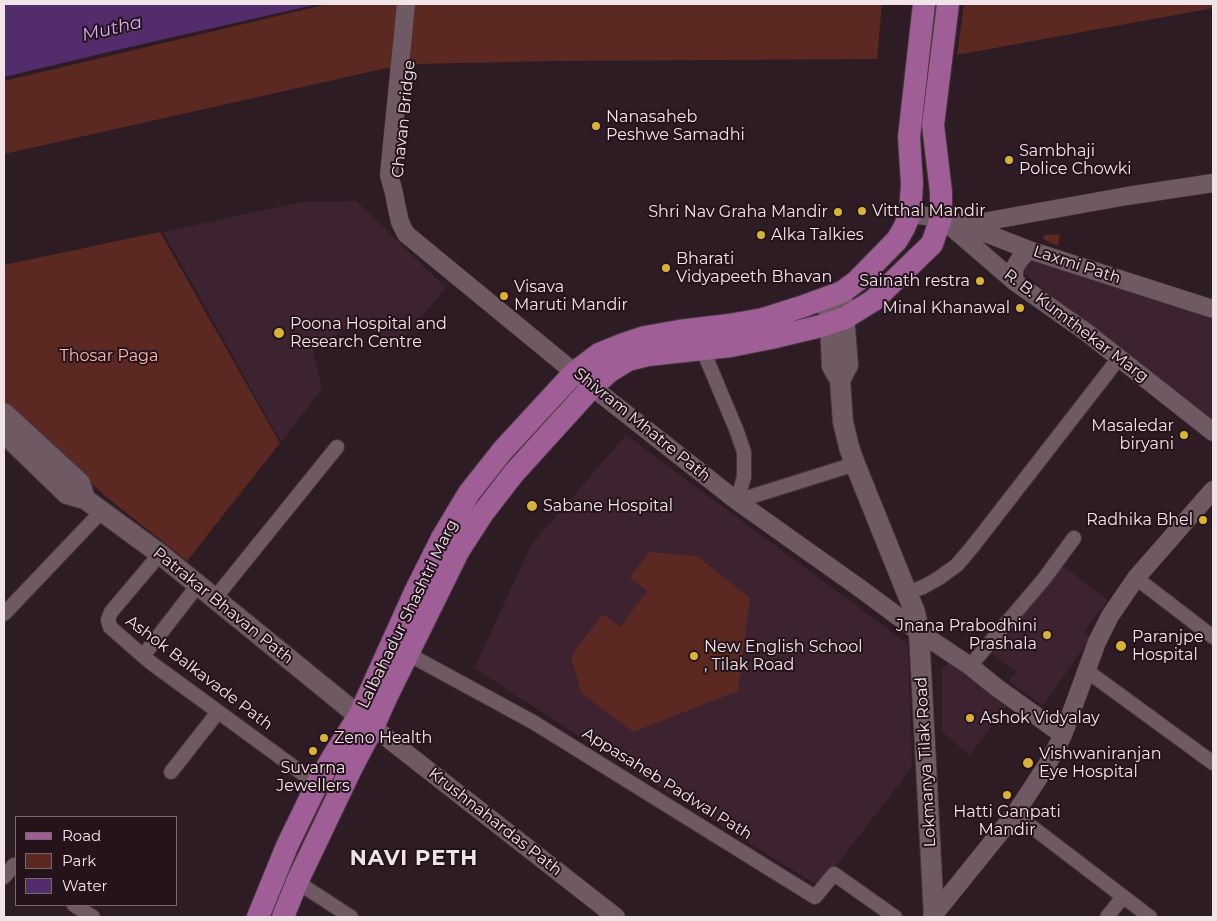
<!DOCTYPE html>
<style>
body{margin:0}
#map{position:relative;width:1217px;height:921px;overflow:hidden;background:#2e1c24;font-family:Montserrat,sans-serif}
canvas{display:block}
.frame{position:absolute;inset:0;border:5px solid #f1e4e9;pointer-events:none}
.legend{position:absolute;left:15px;top:816px;width:162px;height:90px;box-sizing:border-box;background:#24131b;border:1px solid #76676d;margin:0;padding:6px 9px;list-style:none;font-size:15px;color:#f1e4e9}
.legend li{display:flex;align-items:center;gap:10px;height:25px}
.legend b{width:25px;border:1px solid #76676d}
</style>
<div id="map">
<canvas width="1217" height="921"></canvas>
<div class="frame"></div>
<ul class="legend">
<li><b style="height:6px;background:#a05e96"></b>Road</li>
<li><b style="height:14px;background:#5b2921"></b>Park</li>
<li><b style="height:14px;background:#532d6b"></b>Water</li>
</ul>
</div>
<script>
const ctx = document.querySelector('canvas').getContext('2d');
ctx.lineJoin = 'round';
function fill(path, color) { ctx.fillStyle = color; ctx.fill(path, 'evenodd'); }
const shape = rows => new Path2D(rows.map(r => 'M' + r).join(''));
function stroke(path, color, width, dash) { ctx.strokeStyle = color; ctx.lineWidth = width; ctx.lineCap = dash ? 'butt' : 'round'; ctx.setLineDash(dash || []); ctx.stroke(path); }
function write(font, color, halo, rows, align = 'center') {
  ctx.font = font + ' Montserrat,sans-serif'; ctx.lineWidth = 4; ctx.setLineDash([]); ctx.textBaseline = 'middle'; ctx.strokeStyle = halo; ctx.fillStyle = color; for (const [text, x, y, turn = 0] of rows) {
    ctx.save(); ctx.translate(x, y); ctx.rotate((+turn || 0) * Math.PI / 180); ctx.textAlign = isNaN(turn) ? turn : align; if (halo) ctx.strokeText(text, 0, 0); ctx.fillText(text, 0, 0); ctx.restore();
  }
}
fill(shape([
 [356,201,446,288,395,348,360,319,313,349,322,389,281,442,163,232,301,202],
 [1032,253,1213,315,1213,425,1104,341,1022,271],
 [626,435,908,644,912,767,820,887,637,774,474,668,532,544],
 [1061,564,1108,600,1084,632,1091,637,1043,706,1009,681,1016,672,992,654],
 [952,663,1008,704,970,755,942,732,942,669,946,665]
]), '#3c232f');
fill(shape([
 [328,4,882,4,877,59,554,61,417,64,387,68,4,154,4,81],
 [964,4,1213,4,1213,8,957,55],
 [160,232,280,443,187,561,104,495,4,402,4,265],
 [1060,234,1058,246,1045,240,1043,238,1044,235],
 [649,552,697,556,750,598,738,691,633,732,581,693,571,656,603,614,620,627,647,591,630,578]
]), '#5b2921');
fill(shape([
 [4,4,318,4,121,49,4,77]
]), '#532d6b');
const minor = shape([
 [702,348,736,429,744,452,744,477,737,501],
 [737,501,855,464],
 [160,554,111,612,108,620,110,627,150,662,317,784],
 [1136,578,1213,637],
 [907,593,923,587,939,578,957,565,973,546,1119,358],
 [215,598,337,447],
 [4,614,102,511],
 [408,654,533,722,815,897,834,874,895,917],
 [143,656,198,585],
 [970,666,1044,579,1074,538],
 [1087,671,1213,763],
 [171,772,218,712],
 [1015,814,1150,917],
 [4,877,14,865],
 [297,882,351,917],
 [74,905,93,917],
 [1107,917,1123,897]
]);
const tertiary = shape([
 [406,4,389,175,394,193,396,204,400,222,406,234,592,387,737,501,861,589,919,632,970,666,996,687,1063,735],
 [910,214,941,218,965,225,1029,250,1213,309],
 [941,218,1015,282,1086,332,1213,432],
 [966,225,1127,196,1213,183],
 [1015,282,1014,274,1015,267,1020,259,1029,250],
 [373,727,616,917],
 [932,917,1015,814,1047,765,1063,735,1097,642,1110,616,1136,578,1213,490]
]);
const secondary = shape([
 [827,297,830,323,832,366,840,380,843,422,849,447,855,464,907,593,915,612,919,632,934,917],
 [840,380,848,365,842,292],
 [4,413,80,483,85,499],
 [4,433,67,494,85,499,160,554,370,725]
]);
const primary = shape([
 [258,917,287,846,317,784,334,755,359,716,415,592,442,538,469,493,503,450,575,372,599,354,621,345,645,337,679,331,729,325,763,319,801,307,842,292,857,281,897,240,904,228,910,214,912,184,909,137,924,4],
 [283,917,297,882,351,769,373,727,386,698,459,550,483,513,514,473,592,387,610,371,628,360,648,355,731,346,771,338,821,326,845,318,874,300,932,244,941,218,941,192,933,125,948,4]
]);
stroke(minor, '#46373e', 16);
stroke(tertiary, '#46373e', 19);
stroke(secondary, '#46373e', 22);
stroke(primary, '#46373e', 24);
stroke(minor, '#6f5962', 14);
stroke(tertiary, '#6f5962', 18);
stroke(secondary, '#6f5962', 20);
stroke(primary, '#a05e96', 22);
for (const [x, y, r, color] of [
 [596,126,5,"#dab333"],
 [1009,160,5,"#dab333"],
 [862,211,5,"#dab333"],
 [838,212,5,"#dab333"],
 [761,235,5,"#dab333"],
 [666,268,5,"#dab333"],
 [980,281,5,"#dab333"],
 [504,296,5,"#dab333"],
 [1020,308,5,"#dab333"],
 [279,333,6,"#dab333"],
 [1184,435,5,"#dab333"],
 [532,506,6,"#dab333"],
 [1203,520,5,"#dab333"],
 [1047,635,5,"#dab333"],
 [1121,646,6,"#dab333"],
 [694,656,5,"#dab333"],
 [970,718,5,"#dab333"],
 [324,738,5,"#dab333"],
 [313,751,5,"#dab333"],
 [1028,763,6,"#dab333"],
 [1007,795,5,"#dab333"]
]) { const dot = new Path2D(); dot.arc(x, y, r, 0, 2 * Math.PI); ctx.fillStyle = color; ctx.fill(dot); stroke(dot, '#24131b', 2); }
write('16px', '#f1e4e9', '#24131b', [
 ["Nanasaheb",606,117],
 ["Peshwe Samadhi",606,135],
 ["Sambhaji",1019,151],
 ["Police Chowki",1019,169],
 ["Vitthal Mandir",872,211],
 ["Shri Nav Graha Mandir",828,212,"right"],
 ["Alka Talkies",771,235],
 ["Bharati",676,259],
 ["Vidyapeeth Bhavan",676,277],
 ["Sainath restra",970,281,"right"],
 ["Visava",514,287],
 ["Maruti Mandir",514,305],
 ["Minal Khanawal",1010,308,"right"],
 ["Poona Hospital and",290,324],
 ["Research Centre",290,342],
 ["Masaledar",1174,426,"right"],
 ["biryani",1174,444,"right"],
 ["Sabane Hospital",543,506],
 ["Radhika Bhel",1193,520,"right"],
 ["Jnana Prabodhini",1037,626,"right"],
 ["Prashala",1037,644,"right"],
 ["Paranjpe",1132,637],
 ["Hospital",1132,655],
 ["New English School",704,647],
 [", Tilak Road",704,665],
 ["Ashok Vidyalay",980,718],
 ["Zeno Health",334,738],
 ["Vishwaniranjan",1039,754],
 ["Eye Hospital",1039,772],
 ["Suvarna",313,768,"center"],
 ["Jewellers",313,786,"center"],
 ["Hatti Ganpati",1007,812,"center"],
 ["Mandir",1007,830,"center"]
], 'left');
write('16px', '#f1e4e9', '#24131b', [
 ["Chavan Bridge",404,119,-84],
 ["Laxmi Path",1077,265,18],
 ["R. B. Kumthekar Marg",1076,326,37],
 ["Shivram Mhatre Path",642,425,39],
 ["Patrakar Bhavan Path",223,606,39],
 ["Lalbahadur Shashtri Marg",408,614,-64],
 ["Ashok Balkavade Path",199,673,37],
 ["Lokmanya Tilak Road",926,762,-93],
 ["Appasaheb Padwal Path",667,784,32],
 ["Krushnahardas Path",495,822,38]
]);
write('16px', '#fdb7aa', '#24131b', [
 ["Thosar Paga",109,356]
]);
write('italic 18px', '#d7acf6', '#24131b', [
 ["Mutha",112,29,-13]
]);
ctx.letterSpacing = '1px';
write('bold 21px', '#f1e4e9', '#24131b', [
 ["NAVI PETH",414,859]
]);
ctx.letterSpacing = '0px';
</script>
